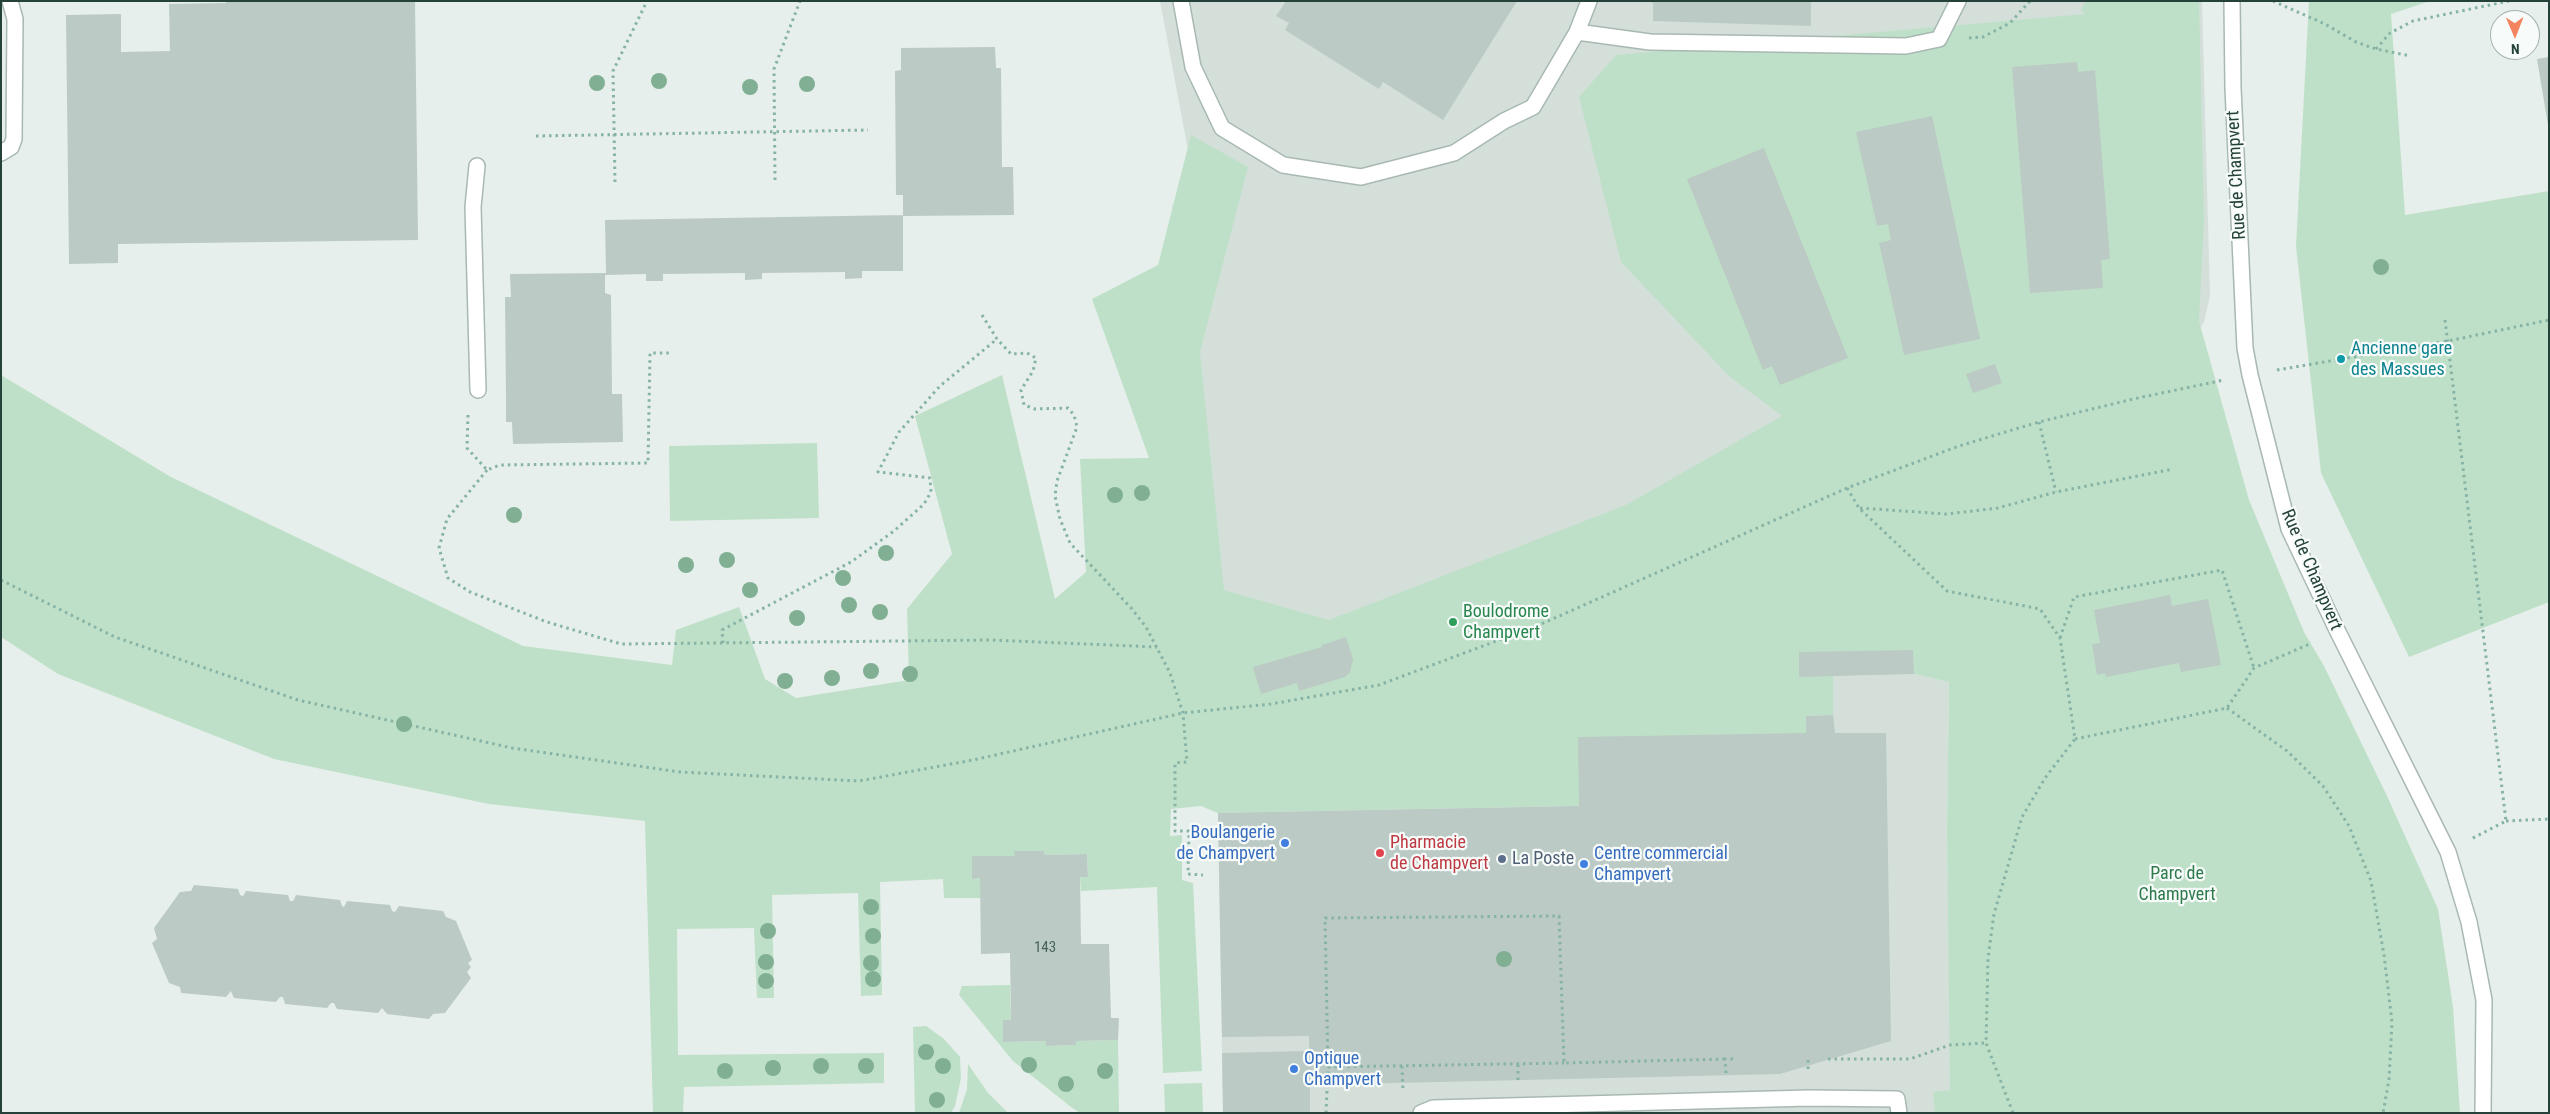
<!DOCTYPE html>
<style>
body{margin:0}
#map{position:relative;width:2550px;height:1114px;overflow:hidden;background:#e6efeb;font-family:"Roboto Condensed",sans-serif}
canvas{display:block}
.frame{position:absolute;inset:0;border:2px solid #24423a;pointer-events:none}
.north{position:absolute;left:2490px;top:10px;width:50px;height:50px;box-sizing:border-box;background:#f7fbf9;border:1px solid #a3b1ad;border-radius:50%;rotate:179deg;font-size:14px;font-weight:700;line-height:20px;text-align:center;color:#24423a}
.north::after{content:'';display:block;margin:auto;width:18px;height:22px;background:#f4845f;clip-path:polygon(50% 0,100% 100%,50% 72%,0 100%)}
</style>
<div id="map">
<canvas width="2550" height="1114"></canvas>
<div class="frame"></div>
<div class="north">N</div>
</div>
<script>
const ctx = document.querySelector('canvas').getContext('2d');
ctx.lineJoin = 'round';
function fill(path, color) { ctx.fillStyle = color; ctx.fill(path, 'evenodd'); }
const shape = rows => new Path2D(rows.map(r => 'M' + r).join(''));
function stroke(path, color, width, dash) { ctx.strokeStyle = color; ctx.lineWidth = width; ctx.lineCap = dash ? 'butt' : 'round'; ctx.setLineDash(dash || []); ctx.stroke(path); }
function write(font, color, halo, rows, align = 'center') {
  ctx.font = font + ' "Roboto Condensed",sans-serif'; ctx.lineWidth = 4.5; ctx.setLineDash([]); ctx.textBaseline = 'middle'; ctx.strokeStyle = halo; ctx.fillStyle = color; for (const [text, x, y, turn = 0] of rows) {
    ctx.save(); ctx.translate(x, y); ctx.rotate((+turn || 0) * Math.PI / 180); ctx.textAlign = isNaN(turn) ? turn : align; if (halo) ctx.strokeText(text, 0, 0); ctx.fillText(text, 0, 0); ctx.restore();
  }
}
fill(shape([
 [1160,1,2202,1,2210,296,2204,322,2189,347,1223,672,1172,205,1197,198],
 [1914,674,1949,682,1947,831,1952,1113,1223,1113,1218,813,1579,806,1806,733,1806,716,1833,715,1833,676]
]), '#d4dfda');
fill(shape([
 [2085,1,2199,1,2204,220,2199,321,2249,500,2304,632,2324,666,2387,796,2438,909,2453,1007,2460,1113,1935,1113,1933,1092,1950,1090,1947,831,1949,682,1914,674,1833,676,1833,715,1806,716,1806,733,1579,806,1218,813,1201,806,1171,809,1170,836,1182,835,1182,880,1193,883,1202,1071,1163,1073,1157,887,1081,891,1080,877,1088,876,1087,854,1045,855,1044,851,1015,851,1015,856,972,856,973,879,980,878,981,898,944,898,943,879,880,882,882,995,861,996,858,893,772,895,774,998,757,998,754,928,677,929,678,1055,884,1053,884,1083,684,1087,683,1113,653,1113,645,821,489,804,274,759,58,674,1,637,1,375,171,477,523,646,672,665,676,630,739,607,765,679,796,698,909,680,907,609,952,554,915,416,1002,375,1055,599,1086,572,1080,459,1149,458,1092,299,1158,265,1191,135,1248,167,1200,352,1224,590,1329,620,1626,505,1782,416,1730,377,1621,262,1579,97,1616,55,2086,14,2081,11],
 [2309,1,2430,1,2391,14,2405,215,2549,191,2549,602,2409,657,2321,473,2296,246],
 [817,443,819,518,670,521,669,446],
 [1010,985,1011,1020,1003,1020,1003,1042,1046,1041,1046,1046,1075,1045,1076,1041,1118,1040,1119,1113,1080,1113,1071,1107,1013,1061,959,995,962,986],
 [926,1026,944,1039,960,1057,961,1078,955,1106,951,1113,915,1113,913,1027],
 [968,1064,988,1093,1008,1113,959,1113,967,1089],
 [1202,1083,1203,1113,1165,1113,1164,1084]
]), '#bfe0c8');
fill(shape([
 [226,1,415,1,418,240,118,244,118,263,69,264,66,15,121,14,121,52,170,51,169,4,226,3],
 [1286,1,1517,1,1443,120,1383,82,1379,89,1285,30,1289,23,1276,16],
 [1648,1,1811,1,1811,26,1653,21,1653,3],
 [995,47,996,68,1001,68,1002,167,1013,167,1014,215,903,216,903,195,896,195,895,71,901,70,901,48],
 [2549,57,2549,125,2548,125,2537,59],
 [2077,62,2078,72,2095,70,2110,259,2101,260,2103,288,2030,293,2012,67],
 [1932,116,1980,339,1904,355,1879,243,1891,240,1888,224,1877,226,1856,132],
 [1764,148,1848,358,1780,385,1772,366,1763,370,1687,179],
 [903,215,903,271,862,271,862,278,845,279,845,272,762,273,762,279,745,280,745,273,663,274,663,281,646,281,646,274,605,275,605,293,611,295,612,394,622,394,623,442,513,444,512,422,506,422,506,400,505,297,511,297,510,274,606,273,605,220],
 [1995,364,2002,383,1973,393,1966,374],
 [2170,595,2172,606,2208,599,2221,665,2181,672,2179,663,2106,677,2105,673,2097,675,2092,644,2100,643,2094,610],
 [1346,637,1353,659,1350,672,1345,677,1299,691,1297,683,1261,694,1253,667,1322,647,1322,645],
 [1913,650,1914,674,1799,677,1799,652],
 [1833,715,1835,733,1886,733,1891,1041,1780,1074,1310,1085,1310,1113,1223,1113,1222,1053,1309,1051,1309,1036,1222,1037,1218,813,1579,806,1578,737,1806,733,1806,716],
 [1014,851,1044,851,1045,855,1087,854,1088,877,1080,877,1081,944,1109,944,1111,1018,1119,1018,1118,1040,1076,1041,1076,1045,1046,1046,1046,1041,1003,1042,1003,1020,1011,1020,1010,953,981,954,980,878,972,879,972,856,1015,856],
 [194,885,238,889,240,895,243,896,246,891,288,895,290,901,293,901,296,895,340,900,342,906,344,907,347,901,390,905,392,911,395,912,399,906,443,911,446,917,456,921,472,960,468,963,471,967,467,972,471,978,445,1013,433,1014,429,1019,387,1014,382,1008,378,1013,337,1009,334,1003,331,1003,327,1008,285,1004,283,997,280,997,276,1002,234,998,231,991,226,997,181,993,180,987,169,983,152,943,157,939,154,928,180,892,191,891]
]), '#bbcac4');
const minor = shape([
 [1181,1,1193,67,1222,128,1283,165,1361,177,1454,153,1504,121,1533,107,1577,32,1589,1],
 [2232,1,2233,88,2245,348,2250,375,2289,529,2337,630,2448,852,2469,922,2484,1000,2483,1113],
 [1577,32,1650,42,1906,46,1939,39,1958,1],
 [1,153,11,147,14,139,15,19,10,1],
 [477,166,473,207,478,390],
 [1421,1113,1433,1108,1809,1098,1897,1099,1899,1113]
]);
stroke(minor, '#a8b8b2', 18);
stroke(shape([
 [507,1,507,2],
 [2273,1,2325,24,2356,42,2376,49,2411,56],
 [1969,38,1983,37,2010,23,2030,1],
 [2376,49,2390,33,2413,21,2509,1],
 [536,136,868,130],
 [775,180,774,69,800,1],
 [615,182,613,71,647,1],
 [982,315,997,339,1011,354,1027,353,1036,358,1033,371,1021,390,1024,405,1035,409,1068,408,1074,415,1077,427,1057,481,1055,496,1060,519,1070,543,1132,609,1146,627,1170,673,1183,713,1187,762,1175,763,1175,831,1189,831,1188,874,1203,875],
 [2445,320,2506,821,2471,839],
 [2277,370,2448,341,2549,320],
 [468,415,467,448,487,470,500,465,648,463,650,353,671,353],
 [2039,422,2056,492],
 [487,470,447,519,439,548,448,578,470,592,547,622,621,644,990,640,1157,647],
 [1847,488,1859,508,1947,591,2040,609,2060,638,2075,739,2045,778,2022,817,1994,914,1988,958,1986,1043,2013,1113],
 [1860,508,1946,514,1998,508,2056,492,2173,469],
 [1,580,115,637,298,700,512,748,680,772,859,781,973,760,1183,713,1271,704,1379,685,1539,625,1847,488,1959,446,2039,422,2133,399,2224,380],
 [2060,638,2074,597,2222,570,2254,668],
 [723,643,722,630,851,562,894,531,924,504,931,492,930,478,878,472,899,432,940,386,997,339],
 [2227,708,2287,751,2323,786,2349,826,2371,881,2384,955,2392,1022,2389,1080,2383,1113],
 [2075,739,2227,708,2254,668,2312,643],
 [2506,821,2549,819],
 [1828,1059,1910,1059,1950,1045,1986,1043],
 [1808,1060,1808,1072],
 [1402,1066,1403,1092],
 [1328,1067,1564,1063],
 [1726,1073,1725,1059,1736,1059],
 [1518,1080,1518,1064],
 [1326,1113,1328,1067,1325,918,1559,916,1564,1063,1725,1059]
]), '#86b3a5', 3, [2.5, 4]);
stroke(minor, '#fff', 15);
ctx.fillStyle = '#80af93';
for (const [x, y] of [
 [659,81],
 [597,83],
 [807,84],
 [750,87],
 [2381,267],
 [1142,493],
 [1115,495],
 [514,515],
 [886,553],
 [727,560],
 [686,565],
 [843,578],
 [750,590],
 [849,605],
 [880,612],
 [797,618],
 [871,671],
 [910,674],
 [832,678],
 [785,681],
 [404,724],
 [871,907],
 [768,931],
 [873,936],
 [1504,959],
 [766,962],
 [871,963],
 [873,979],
 [766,981],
 [926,1052],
 [1029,1065],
 [821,1066],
 [866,1066],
 [943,1066],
 [773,1068],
 [725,1071],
 [1105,1071],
 [1066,1084],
 [937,1100]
]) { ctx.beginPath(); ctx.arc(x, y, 8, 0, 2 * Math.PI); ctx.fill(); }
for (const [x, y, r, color] of [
 [2341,359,5,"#0f9aa8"],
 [1453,622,5,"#2e9e5b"],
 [1285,843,5,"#3f7fe0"],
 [1380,853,5,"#e0444e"],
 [1502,859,5,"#5c6f8a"],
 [1584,864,5,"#3f7fe0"],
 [1294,1069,5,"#3f7fe0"]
]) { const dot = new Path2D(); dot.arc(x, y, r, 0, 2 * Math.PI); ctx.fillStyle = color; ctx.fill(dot); stroke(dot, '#f7fbf9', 2); }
write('15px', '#4a645c', null, [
 ["143",1045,948]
]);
write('18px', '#24423a', '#f7fbf9', [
 ["Rue de Champvert",2237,175,-93],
 ["Rue de Champvert",2311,570,67]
]);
write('18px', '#0d838f', '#f7fbf9', [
 ["Ancienne gare",2351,349],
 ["des Massues",2351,370]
], 'left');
write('18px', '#27864d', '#f7fbf9', [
 ["Boulodrome",1463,612],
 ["Champvert",1463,633]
], 'left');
write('18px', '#366cbe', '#f7fbf9', [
 ["Boulangerie",1275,833,"right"],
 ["de Champvert",1275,854,"right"],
 ["Centre commercial",1594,854],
 ["Champvert",1594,875],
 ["Optique",1304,1059],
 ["Champvert",1304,1080]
], 'left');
write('18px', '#be3a42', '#f7fbf9', [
 ["Pharmacie",1390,843],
 ["de Champvert",1390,864]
], 'left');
write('18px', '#4e5e75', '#f7fbf9', [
 ["La Poste",1512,859]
], 'left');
write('18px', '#2d7a4b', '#f7fbf9', [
 ["Parc de",2177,874],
 ["Champvert",2177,895]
]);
</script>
